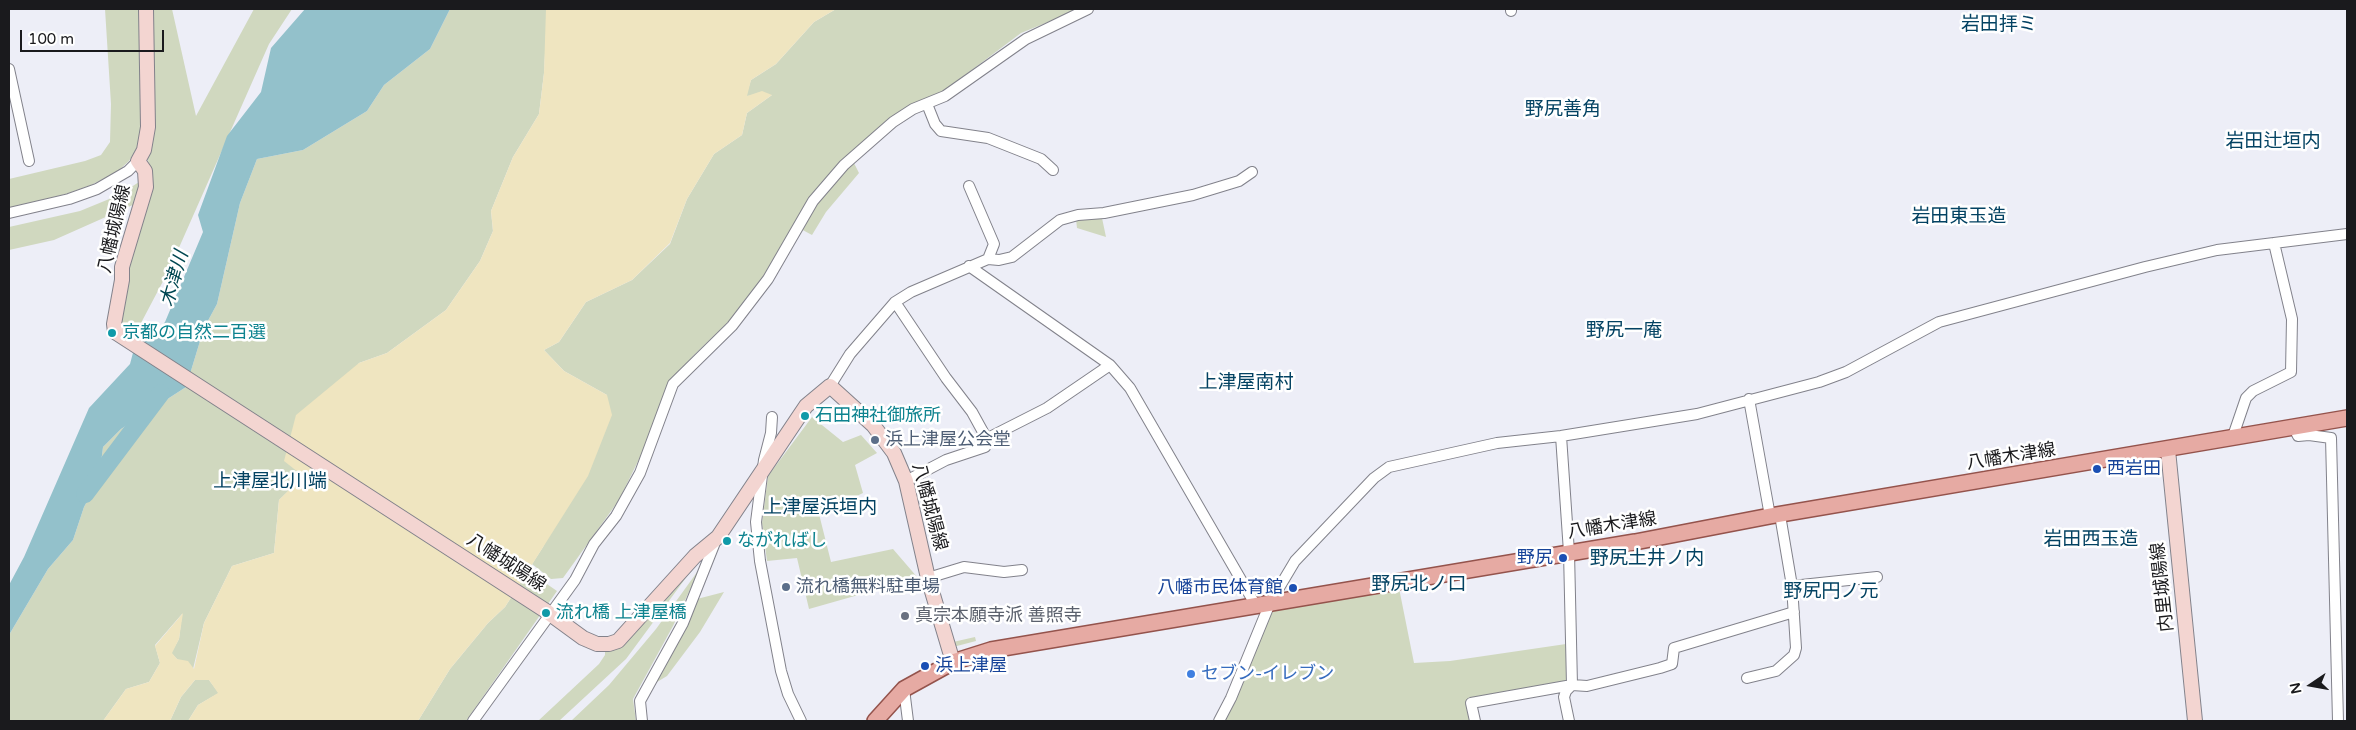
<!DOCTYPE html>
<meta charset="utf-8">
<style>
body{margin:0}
#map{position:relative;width:2356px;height:730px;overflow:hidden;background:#edeef7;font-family:"Varela Round",sans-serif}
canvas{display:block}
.frame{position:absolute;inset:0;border:10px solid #1a1a1d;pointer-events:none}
.north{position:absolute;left:2286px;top:660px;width:50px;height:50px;-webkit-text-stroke:4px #fff;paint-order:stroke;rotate:258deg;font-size:14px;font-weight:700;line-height:20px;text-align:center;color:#1a1a1d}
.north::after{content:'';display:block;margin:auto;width:18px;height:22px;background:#1a1a1d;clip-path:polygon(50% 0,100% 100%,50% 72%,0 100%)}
.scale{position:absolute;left:20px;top:30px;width:144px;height:22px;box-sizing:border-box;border:2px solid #1a1a1d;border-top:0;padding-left:6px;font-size:15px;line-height:18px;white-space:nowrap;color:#1a1a1d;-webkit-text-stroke:4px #fff;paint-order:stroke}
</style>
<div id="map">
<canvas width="2356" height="730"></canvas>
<div class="frame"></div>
<div class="north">N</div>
<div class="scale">100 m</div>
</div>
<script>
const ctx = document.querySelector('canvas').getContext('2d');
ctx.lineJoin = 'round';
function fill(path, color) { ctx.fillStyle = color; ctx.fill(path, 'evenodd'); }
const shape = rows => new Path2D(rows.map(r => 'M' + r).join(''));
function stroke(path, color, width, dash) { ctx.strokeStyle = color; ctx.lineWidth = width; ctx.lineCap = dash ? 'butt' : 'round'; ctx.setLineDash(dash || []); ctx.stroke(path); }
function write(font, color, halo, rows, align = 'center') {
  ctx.font = font + ' "Varela Round","Noto Sans JP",sans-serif'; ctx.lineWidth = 5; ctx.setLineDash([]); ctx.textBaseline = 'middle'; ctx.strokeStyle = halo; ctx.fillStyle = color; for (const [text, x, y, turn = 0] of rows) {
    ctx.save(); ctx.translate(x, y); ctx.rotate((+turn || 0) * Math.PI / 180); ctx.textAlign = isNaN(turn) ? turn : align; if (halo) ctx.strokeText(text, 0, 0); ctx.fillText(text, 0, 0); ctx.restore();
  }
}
fill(shape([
 [105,9,142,9,143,129,138,146,129,161,117,172,91,185,66,194,9,208,9,179,85,161,101,155,110,142,111,104],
 [150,9,172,9,196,116,254,9,292,9,269,44,170,268,141,323,119,326,124,266,150,183,148,159,152,128],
 [450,9,546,9,547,14,544,73,539,114,513,157,491,211,493,231,480,261,446,310,387,353,359,363,304,476,279,500,274,553,232,566,204,623,193,669,177,659,171,653,179,639,182,614,155,645,160,663,149,682,126,689,103,721,9,721,9,635,48,569,73,540,84,507,99,479,103,447,121,429,186,387,204,328,217,304,240,203,257,159,303,150,367,111,384,85,430,49],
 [836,9,1080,9,1021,33,940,94,910,105,870,135,853,161,859,173,826,212,812,235,797,227,772,266,730,320,693,356,667,390,647,443,619,500,563,578,551,579,532,564,543,547,607,395,564,371,544,350,559,342,586,302,632,280,670,244,687,199,714,154,742,135,747,113,772,95,746,96,751,80,776,64,814,22],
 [139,182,141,186,135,204,54,240,9,250,9,227,80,211,119,195],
 [1102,218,1106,237,1077,228,1076,219],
 [812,417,843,442,861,435,877,453,855,465,863,493,819,514,831,562,893,549,918,578,809,609,797,558,767,561,762,523,768,476],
 [705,552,626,659,559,721,538,721,599,664,605,655,605,647],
 [700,568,673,626,633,699,636,721,571,721,609,685,656,629],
 [528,571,557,591,466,721,418,721,450,669,488,623,505,607],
 [1399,588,1414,663,1450,661,1566,644,1569,682,1468,698,1471,721,1224,721,1230,711,1272,607],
 [724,592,700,632,667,676,652,685,697,599],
 [975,637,976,641,953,647,953,642],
 [195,680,209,680,219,693,198,705,188,721,170,721,181,697]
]), '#d0d8bf');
fill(shape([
 [546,9,836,9,814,22,776,64,751,80,747,96,762,91,772,95,747,113,742,135,714,154,687,199,670,243,632,280,586,302,559,342,544,350,564,371,607,395,612,415,588,476,528,571,505,607,488,623,450,669,418,721,188,721,198,705,218,693,209,680,195,680,181,697,170,721,103,721,126,689,149,682,160,663,155,646,183,613,179,639,172,653,177,659,188,661,194,669,204,623,232,566,274,553,279,500,303,476,284,461,296,415,359,363,387,353,446,310,480,261,493,231,491,211,513,157,539,114,544,73]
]), '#efe5c0');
fill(shape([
 [305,9,450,9,430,49,384,85,367,111,303,150,257,159,240,203,217,304,204,328,186,387,121,429,103,447,99,479,84,507,73,540,48,569,9,635,9,585,24,557,89,408,130,364,134,349,155,334,165,322,203,232,198,215,227,136,261,92,271,48]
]), '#93c1cb');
stroke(shape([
 [85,494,161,393]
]), '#93c1cb', 18);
const minor = shape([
 [1511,11,1511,9],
 [9,69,29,161],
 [927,104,935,124,941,131,988,138,1041,159,1053,170],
 [969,186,994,244,988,259],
 [9,213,69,199,97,189,128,171,138,161],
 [969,266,1110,365,1130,388,1255,604],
 [895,302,946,378,972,412,983,432,985,447,946,460,906,481],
 [830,386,850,354,895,302,911,292,988,259,999,260,1012,257,1060,220,1078,215,1104,213,1193,195,1239,181,1252,172],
 [1749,399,1770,516],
 [772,417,771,433,764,460,756,522,760,561,781,671,788,694,801,721],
 [2294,428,2298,436,2309,435,2331,438,2338,721],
 [1561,436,1569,552,1572,685,1566,691,1564,697,1569,721],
 [2232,439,2246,398,2253,391,2291,372,2292,319,2274,243,2347,234],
 [984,440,1047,408,1110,365],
 [1780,515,1792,586,1877,577],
 [928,578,964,567,1004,572,1022,570],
 [1747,678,1776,671,1794,655,1796,648,1792,586],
 [904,689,908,721],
 [473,721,575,580,594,544,616,516,640,473,673,384,732,326,768,279,813,201,844,165,893,122,913,109,945,96,1026,39,1088,9],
 [642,721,640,701,683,623,716,540],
 [1219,721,1231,698,1270,603,1295,561,1374,478,1389,467,1497,443,1561,436,1697,414,1819,382,1846,372,1939,322,2145,267,2217,250,2274,243],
 [1475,721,1471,703,1572,685,1587,686,1660,668,1672,664,1674,648,1794,612]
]);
const secondary = shape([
 [146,9,148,127,144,150,138,161,145,171,146,187,122,267,122,280,114,324,115,332,546,611,583,638,597,644,609,644,618,641,695,556,718,537,806,406,830,386,873,425,894,453,906,481,928,578,953,662],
 [2168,450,2195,721]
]);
const primary = shape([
 [875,721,904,689,953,662,991,650,1635,542,1770,516,2347,418]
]);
stroke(minor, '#82828b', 12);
stroke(secondary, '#82828b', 16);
stroke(primary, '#94534c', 18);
stroke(minor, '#fff', 10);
stroke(secondary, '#f3d5d1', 14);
stroke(primary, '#e6aaa3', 15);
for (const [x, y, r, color] of [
 [112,333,5,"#0f9aa8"],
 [805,416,5,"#0f9aa8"],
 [875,440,5,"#5c6f8a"],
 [2097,469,5,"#1a4fb4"],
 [727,541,5,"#0f9aa8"],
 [1563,558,5,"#1a4fb4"],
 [786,587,5,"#5c6f8a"],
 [1293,588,5,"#1a4fb4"],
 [546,613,5,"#0f9aa8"],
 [905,616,5,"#6b7280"],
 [925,666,5,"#1a4fb4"],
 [1191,674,5,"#3f7fe0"]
]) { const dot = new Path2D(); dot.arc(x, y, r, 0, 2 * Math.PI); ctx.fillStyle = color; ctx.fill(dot); stroke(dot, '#fff', 2); }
write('18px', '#1a1a1d', '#fff', [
 ["八幡城陽線",115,229,-77],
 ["八幡木津線",2011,457,-9],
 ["八幡城陽線",929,507,75],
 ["八幡木津線",1612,526,-9],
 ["八幡城陽線",506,563,33],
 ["内里城陽線",2163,587,-96]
]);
write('18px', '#0d838f', '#fff', [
 ["京都の自然二百選",122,333],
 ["石田神社御旅所",815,416],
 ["ながればし",737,541],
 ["流れ橋 上津屋橋",556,613]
], 'left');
write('18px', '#4e5e75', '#fff', [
 ["浜上津屋公会堂",885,440],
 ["流れ橋無料駐車場",796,587]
], 'left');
write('18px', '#164399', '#fff', [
 ["西岩田",2107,469],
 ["野尻",1553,558,"right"],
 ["八幡市民体育館",1283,588,"right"],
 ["浜上津屋",935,666]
], 'left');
write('18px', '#5b616d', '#fff', [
 ["真宗本願寺派 善照寺",915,616]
], 'left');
write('18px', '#366cbe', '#fff', [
 ["セブン-イレブン",1201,674]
], 'left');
write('19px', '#034262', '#fff', [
 ["岩田拝ミ",1999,25],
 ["野尻善角",1563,110],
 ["岩田辻垣内",2273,142],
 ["岩田東玉造",1959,217],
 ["野尻一庵",1624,331],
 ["上津屋南村",1246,383],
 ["上津屋北川端",270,482],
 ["上津屋浜垣内",820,508],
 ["岩田西玉造",2091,540],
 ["野尻土井ノ内",1647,559],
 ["野尻北ノ口",1419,585],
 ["野尻円ノ元",1831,592]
]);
write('italic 19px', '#004752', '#fff', [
 ["木津川",175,279,-74]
]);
</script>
